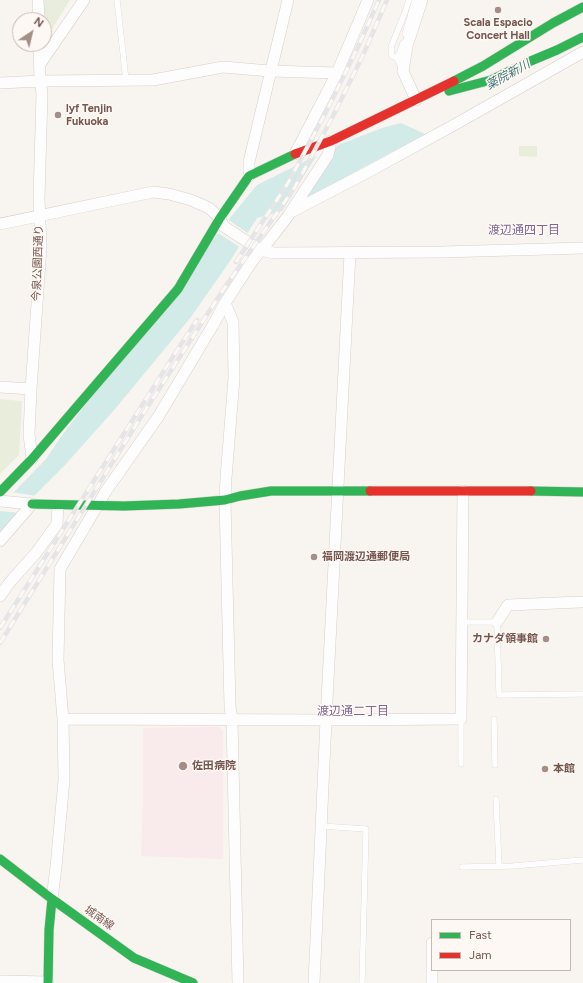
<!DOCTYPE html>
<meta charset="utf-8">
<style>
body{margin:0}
#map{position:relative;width:583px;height:983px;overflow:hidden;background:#f8f4f0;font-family:Figtree,sans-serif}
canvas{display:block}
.legend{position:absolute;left:431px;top:919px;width:140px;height:52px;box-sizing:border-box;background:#fef8f4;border:1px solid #c8b8b2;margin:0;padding:5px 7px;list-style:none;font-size:12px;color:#765750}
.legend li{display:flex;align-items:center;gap:8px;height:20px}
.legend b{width:20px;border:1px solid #c8b8b2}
.north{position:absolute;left:12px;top:12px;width:40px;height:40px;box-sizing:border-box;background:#fef8f4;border:1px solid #c8b8b2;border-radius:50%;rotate:35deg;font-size:11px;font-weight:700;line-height:16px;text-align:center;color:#765750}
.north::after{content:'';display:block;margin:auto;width:14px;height:18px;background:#a48e88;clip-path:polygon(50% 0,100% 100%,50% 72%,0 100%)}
</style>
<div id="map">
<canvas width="583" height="983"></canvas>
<ul class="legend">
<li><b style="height:5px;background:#30b455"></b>Fast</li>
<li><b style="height:5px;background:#e5322d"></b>Jam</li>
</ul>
<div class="north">N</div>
</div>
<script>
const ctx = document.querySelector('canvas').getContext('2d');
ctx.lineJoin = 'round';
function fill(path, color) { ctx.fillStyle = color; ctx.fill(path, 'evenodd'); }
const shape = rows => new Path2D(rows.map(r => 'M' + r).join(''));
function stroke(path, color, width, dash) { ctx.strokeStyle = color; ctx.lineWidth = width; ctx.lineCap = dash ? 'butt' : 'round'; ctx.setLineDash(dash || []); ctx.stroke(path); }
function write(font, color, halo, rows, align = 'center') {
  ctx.font = font + ' Figtree,"Noto Sans JP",sans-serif'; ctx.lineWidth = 3; ctx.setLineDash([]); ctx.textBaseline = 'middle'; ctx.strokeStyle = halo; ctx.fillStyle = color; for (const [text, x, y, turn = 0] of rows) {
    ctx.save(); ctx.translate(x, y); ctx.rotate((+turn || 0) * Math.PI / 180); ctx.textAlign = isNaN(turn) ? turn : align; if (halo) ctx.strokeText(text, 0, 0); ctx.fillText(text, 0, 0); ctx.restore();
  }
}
fill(shape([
 [219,727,223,731,223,859,141,856,143,800,143,728]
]), '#f9eaec');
fill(shape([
 [42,0,70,0,49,34,45,32],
 [519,146,537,146,537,157,519,156],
 [0,399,22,401,19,455,0,474]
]), '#e9eedc');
fill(shape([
 [536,69,431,131,282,211,257,218,230,261,191,317,115,409,64,466,19,511,0,534,0,504,14,492,46,459,63,434,229,219,257,185,338,145]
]), '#d2eae8');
fill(shape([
 [583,19,583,48,537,71,427,135,401,123,369,131,389,123],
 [339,143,302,202,281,213,318,153],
 [227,219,249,234,241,248,218,233],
 [11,492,37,496,20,513,0,511,0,502]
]), '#f8f4f0');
const lane = shape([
 [117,0,126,80],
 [405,34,415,0],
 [397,58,400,52,403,43],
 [402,69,397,58,392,56,391,47,404,15,409,0],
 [462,622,497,622,499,695,583,694],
 [461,719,461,764],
 [494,719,495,765],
 [496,799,499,866],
 [321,826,366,829,362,983],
 [462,867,513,866,583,860]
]);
const street = shape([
 [38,0,39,20],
 [40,64,84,0],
 [0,83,42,81,153,80,223,67,270,71,337,73],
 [416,100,403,71,407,46,422,0],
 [295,154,337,73,368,0],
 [249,176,249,162,288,0],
 [291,212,366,173,454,125,583,52],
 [0,224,153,192,169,194,191,200,209,208,220,218,223,226,260,250,274,253,442,252,583,248],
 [225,303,233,322,234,378,226,478,225,500,230,706,232,720,238,983],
 [0,387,31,389],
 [32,459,29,434,31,389,41,247,39,199,42,93,40,81,39,44],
 [0,501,32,504],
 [0,541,32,504],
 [0,596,10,582,36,553,57,524,58,505],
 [497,622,508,605,581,602],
 [63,719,326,720,461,719,463,491],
 [52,899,56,867,64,780,63,719,58,660,60,569,106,491,158,417,213,325,225,303,253,260,268,242,288,216,328,155,331,141],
 [432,943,432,983],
 [0,981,48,982],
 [314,983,326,720,350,253]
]);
const fast = shape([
 [454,81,483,66,553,23,583,7],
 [449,91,491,80,526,63,557,50],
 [531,491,583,492],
 [0,492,32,459,178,289,220,218,249,176,295,154],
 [32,504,124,506,179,504,225,500,240,496,271,491,370,491],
 [0,859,52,899,134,958,193,983],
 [48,983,49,930,52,899]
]);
const jam = shape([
 [295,154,331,141,454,81],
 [370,491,531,491]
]);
stroke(lane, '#d7cfcc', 6);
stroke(street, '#d7cfcc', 12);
stroke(fast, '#d8cfcc', 10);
stroke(jam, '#d8cfcc', 10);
stroke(lane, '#fefdfd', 5.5);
stroke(street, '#fefdfd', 11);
stroke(fast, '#30b455', 9);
stroke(jam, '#e5322d', 9);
const rail = shape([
 [236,262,288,183,325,114,357,49,379,0],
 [0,628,176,352,197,320],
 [0,643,139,420,223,290,295,187,333,116,364,53,387,0]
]);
stroke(rail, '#e5e4e6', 4.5);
stroke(rail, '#fef8f4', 3, [9]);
const fastBridge = shape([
 [557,50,583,37]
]);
stroke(fastBridge, '#d8cfcc', 10, []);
stroke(fastBridge, '#30b455', 9);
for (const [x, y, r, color] of [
 [498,10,4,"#a48e88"],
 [58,115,4,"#a48e88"],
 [314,557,4,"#a48e88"],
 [546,639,4,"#a48e88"],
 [183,766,5,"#a48e88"],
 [545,769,4,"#a48e88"]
]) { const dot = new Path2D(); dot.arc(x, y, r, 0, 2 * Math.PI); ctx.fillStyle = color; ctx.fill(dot); stroke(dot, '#fef8f4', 1.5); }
write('bold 11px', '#765750', '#fef8f4', [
 ["Scala Espacio",498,23,"center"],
 ["Concert Hall",498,36,"center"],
 ["lyf Tenjin",66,109],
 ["Fukuoka",66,122],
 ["福岡渡辺通郵便局",322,557],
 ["カナダ領事館",538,639,"right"],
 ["佐田病院",192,766],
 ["本館",553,769]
], 'left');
write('11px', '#765750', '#fef8f4', [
 ["今泉公園西通り",38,263,-88],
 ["城南線",99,918,35]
]);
write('italic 12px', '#447979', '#fef8f4', [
 ["薬院新川",508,75,-29]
]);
write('12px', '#7d6991', '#fef8f4', [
 ["渡辺通四丁目",524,230],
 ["渡辺通二丁目",353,711]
]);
</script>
